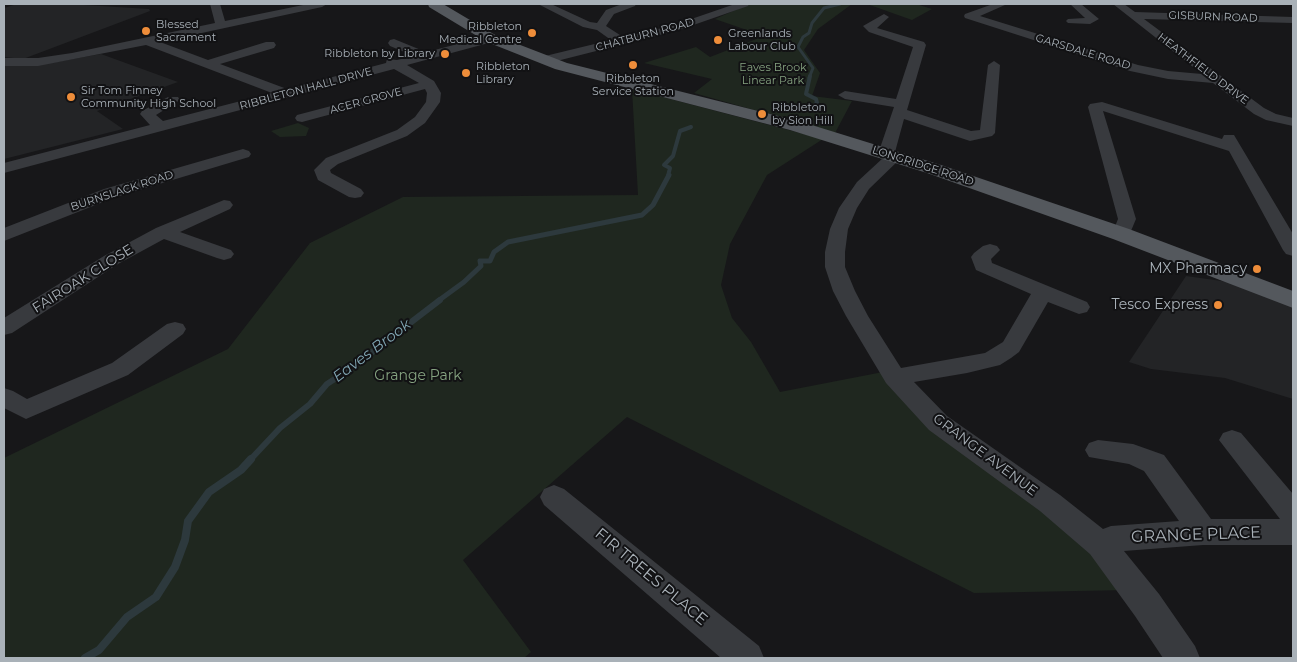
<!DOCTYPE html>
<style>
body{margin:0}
#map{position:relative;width:1297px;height:662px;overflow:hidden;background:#171719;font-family:Montserrat,sans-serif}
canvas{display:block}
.frame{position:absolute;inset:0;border:5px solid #a9b1b8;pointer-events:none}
</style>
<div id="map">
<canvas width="1297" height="662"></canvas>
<div class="frame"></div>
</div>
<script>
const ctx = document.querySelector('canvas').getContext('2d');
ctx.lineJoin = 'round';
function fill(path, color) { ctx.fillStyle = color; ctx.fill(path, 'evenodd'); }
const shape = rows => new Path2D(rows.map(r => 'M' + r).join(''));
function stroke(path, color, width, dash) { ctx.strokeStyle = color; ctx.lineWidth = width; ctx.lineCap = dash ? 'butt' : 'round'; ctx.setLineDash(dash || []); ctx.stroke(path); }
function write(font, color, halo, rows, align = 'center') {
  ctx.font = font + ' Montserrat,sans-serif'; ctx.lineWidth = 4; ctx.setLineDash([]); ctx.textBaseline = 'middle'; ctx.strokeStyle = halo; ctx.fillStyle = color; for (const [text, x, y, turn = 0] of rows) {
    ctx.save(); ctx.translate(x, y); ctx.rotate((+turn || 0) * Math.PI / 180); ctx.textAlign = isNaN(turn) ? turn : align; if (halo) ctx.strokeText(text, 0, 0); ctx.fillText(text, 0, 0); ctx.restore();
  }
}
fill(shape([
 [17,4,68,4,149,9,150,11,23,59,4,57,4,8],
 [101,54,178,82,97,111,123,129,4,159,4,66,56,62],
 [1186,276,1293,291,1293,399,1225,378,1151,369,1129,362]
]), '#232426');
fill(shape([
 [749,4,852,4,818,29,804,50,820,73,812,96,852,101,835,133,694,93,712,79,644,63,696,47,710,57,764,36,715,19],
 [867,4,916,4,932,9,912,20],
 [632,89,823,139,767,175,730,244,721,285,732,318,751,342,780,392,883,372,1041,501,1128,590,974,593,627,417,463,560,531,652,524,658,4,658,4,458,228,349,310,243,403,197,638,195],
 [298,123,309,128,306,136,280,137,271,131]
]), '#1f271f');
stroke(shape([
 [809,78,813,68,798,47,803,37,809,33,812,23,824,8,840,4]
]), '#2d393d', 3);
stroke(shape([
 [810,76,806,94,816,99,817,103,811,108],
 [668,176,670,168,664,165,673,156,680,131,691,127]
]), '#2d393d', 4);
stroke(shape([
 [438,301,464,282,481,266,480,261,490,261,494,252,508,242,642,215,653,205,669,175]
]), '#2d393d', 5);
stroke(shape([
 [250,460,280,428,310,404,327,384,350,369,440,300]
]), '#2d393d', 6);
stroke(shape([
 [85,658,99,650,127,617,156,597,175,567,185,540,188,521,209,492,241,470,251,459]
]), '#2d393d', 8);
fill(shape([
 [210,4,220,4,225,21,308,4,327,4,322,7,160,42,208,60,266,42,274,42,276,45,274,48,220,64,287,89,386,63,387,59,397,60,414,56,390,46,388,43,390,40,394,39,421,50,423,53,492,35,498,39,496,41,407,65,434,81,441,93,440,102,425,123,407,136,338,164,330,170,331,173,361,189,364,193,361,197,355,198,349,197,318,180,314,170,326,158,397,130,415,117,426,102,427,93,425,89,302,122,297,121,295,118,297,115,419,83,394,69,4,173,4,163,150,125,140,114,142,111,168,97,178,97,180,100,156,115,163,121,272,93,146,45,38,66,4,66,4,58,38,58,72,53,215,23,210,4],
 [538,4,551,4,590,22,597,23,606,10,622,4,636,4,635,6,614,14,606,26,623,37,671,26,735,4,749,4,748,6,679,30,545,64,541,63,539,60,541,57,611,40,597,30,583,27,538,4],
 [993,4,1005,5,980,16,1138,65,1168,71,1202,74,1113,4,1124,4,1135,12,1293,17,1293,23,1144,19,1264,108,1276,114,1293,118,1293,126,1266,120,1254,114,1213,83,1168,79,1130,71,965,18,964,16,965,14,993,4],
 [1070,4,1081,4,1099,19,1090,24,1068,23,1066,21,1068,19,1085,18,1070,4],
 [884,14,889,17,877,28,924,42,926,45,907,110,971,131,980,130,988,65,994,61,1000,65,995,133,992,136,970,141,904,119,895,152,900,154,902,157,869,189,857,208,848,229,845,252,845,267,855,291,868,316,901,368,985,353,1003,342,1031,294,976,270,971,257,974,253,983,246,990,244,997,246,1000,250,991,259,992,263,1087,302,1090,307,1087,312,1079,314,1048,302,1019,352,1011,358,1000,365,967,373,914,382,947,416,1060,495,1103,529,1111,526,1179,521,1144,471,1129,464,1089,457,1085,450,1089,443,1098,440,1133,444,1164,455,1211,519,1280,519,1219,440,1223,433,1232,430,1241,433,1293,494,1293,545,1203,545,1124,551,1159,594,1195,646,1200,658,1163,658,1135,616,1090,554,1040,511,929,430,886,383,846,316,833,291,825,267,825,252,830,229,839,208,857,182,883,158,878,154,894,107,845,99,838,95,845,91,896,99,913,47,869,32,863,26,884,14],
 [1102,102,1222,139,1224,135,1234,135,1293,234,1293,256,1286,254,1283,250,1229,151,1103,111,1136,219,1128,238,1121,240,1114,238,1112,234,1118,219,1088,107,1090,104,1102,102],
 [243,149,249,151,251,154,249,157,116,197,4,241,4,228,104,189,243,149],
 [224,200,230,201,233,205,230,209,180,232,231,250,234,254,231,258,224,260,217,258,164,239,118,264,12,333,4,335,4,318,104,256,156,228,224,200],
 [175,322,183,324,186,329,183,334,128,375,26,419,4,408,4,388,13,391,27,399,112,363,167,324,175,322],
 [554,485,564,489,759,646,764,658,721,658,544,505,540,497,544,489,554,485]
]), '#383a3e');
fill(shape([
 [428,4,443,4,497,36,567,63,802,122,941,165,1129,229,1293,291,1293,308,1113,239,927,173,790,130,555,69,487,42,429,7,428,4]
]), '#54585d');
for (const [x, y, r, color] of [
 [146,31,5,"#ee8d3a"],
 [532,33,5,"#ee8d3a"],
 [718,40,5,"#ee8d3a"],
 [445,54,5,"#ee8d3a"],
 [633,65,5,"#ee8d3a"],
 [466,73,5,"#ee8d3a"],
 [71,97,5,"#ee8d3a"],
 [762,114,5,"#ee8d3a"],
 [1257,269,5,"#ee8d3a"],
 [1218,305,5,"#ee8d3a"]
]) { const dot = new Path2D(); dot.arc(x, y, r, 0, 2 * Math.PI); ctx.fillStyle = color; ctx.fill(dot); stroke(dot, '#121214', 2); }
write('11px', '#a9b1b8', '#121214', [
 ["GISBURN ROAD",1213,17,2],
 ["CHATBURN ROAD",645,35,-15],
 ["GARSDALE ROAD",1083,52,17],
 ["HEATHFIELD DRIVE",1203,69,37],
 ["RIBBLETON HALL DRIVE",306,89,-15],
 ["ACER GROVE",366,101,-15],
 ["LONGRIDGE ROAD",923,166,18],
 ["BURNSLACK ROAD",122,191,-18]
]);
write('11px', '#a9b1b8', '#121214', [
 ["Blessed",156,25],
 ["Sacrament",156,38],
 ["Ribbleton",522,27,"right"],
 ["Medical Centre",522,40,"right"],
 ["Greenlands",728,34],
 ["Labour Club",728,47],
 ["Ribbleton by Library",435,54,"right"],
 ["Ribbleton",476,67],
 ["Library",476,80],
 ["Ribbleton",633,79,"center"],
 ["Service Station",633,92,"center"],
 ["Sir Tom Finney",81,91],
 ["Community High School",81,104],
 ["Ribbleton",772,108],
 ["by Sion Hill",772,121]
], 'left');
write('11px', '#86a381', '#121214', [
 ["Eaves Brook",773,68],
 ["Linear Park",773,81]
]);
write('14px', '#a9b1b8', '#121214', [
 ["MX Pharmacy",1247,269],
 ["Tesco Express",1208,305]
], 'right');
write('14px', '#a9b1b8', '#121214', [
 ["FAIROAK CLOSE",83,279,-32],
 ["GRANGE AVENUE",985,455,37]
]);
write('14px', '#86a381', '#121214', [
 ["Grange Park",418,376]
]);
write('italic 15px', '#81a6b3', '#121214', [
 ["Eaves Brook",372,351,-37]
]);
write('16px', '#a9b1b8', '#121214', [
 ["GRANGE PLACE",1196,535,-2],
 ["FIR TREES PLACE",651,577,40]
]);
</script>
